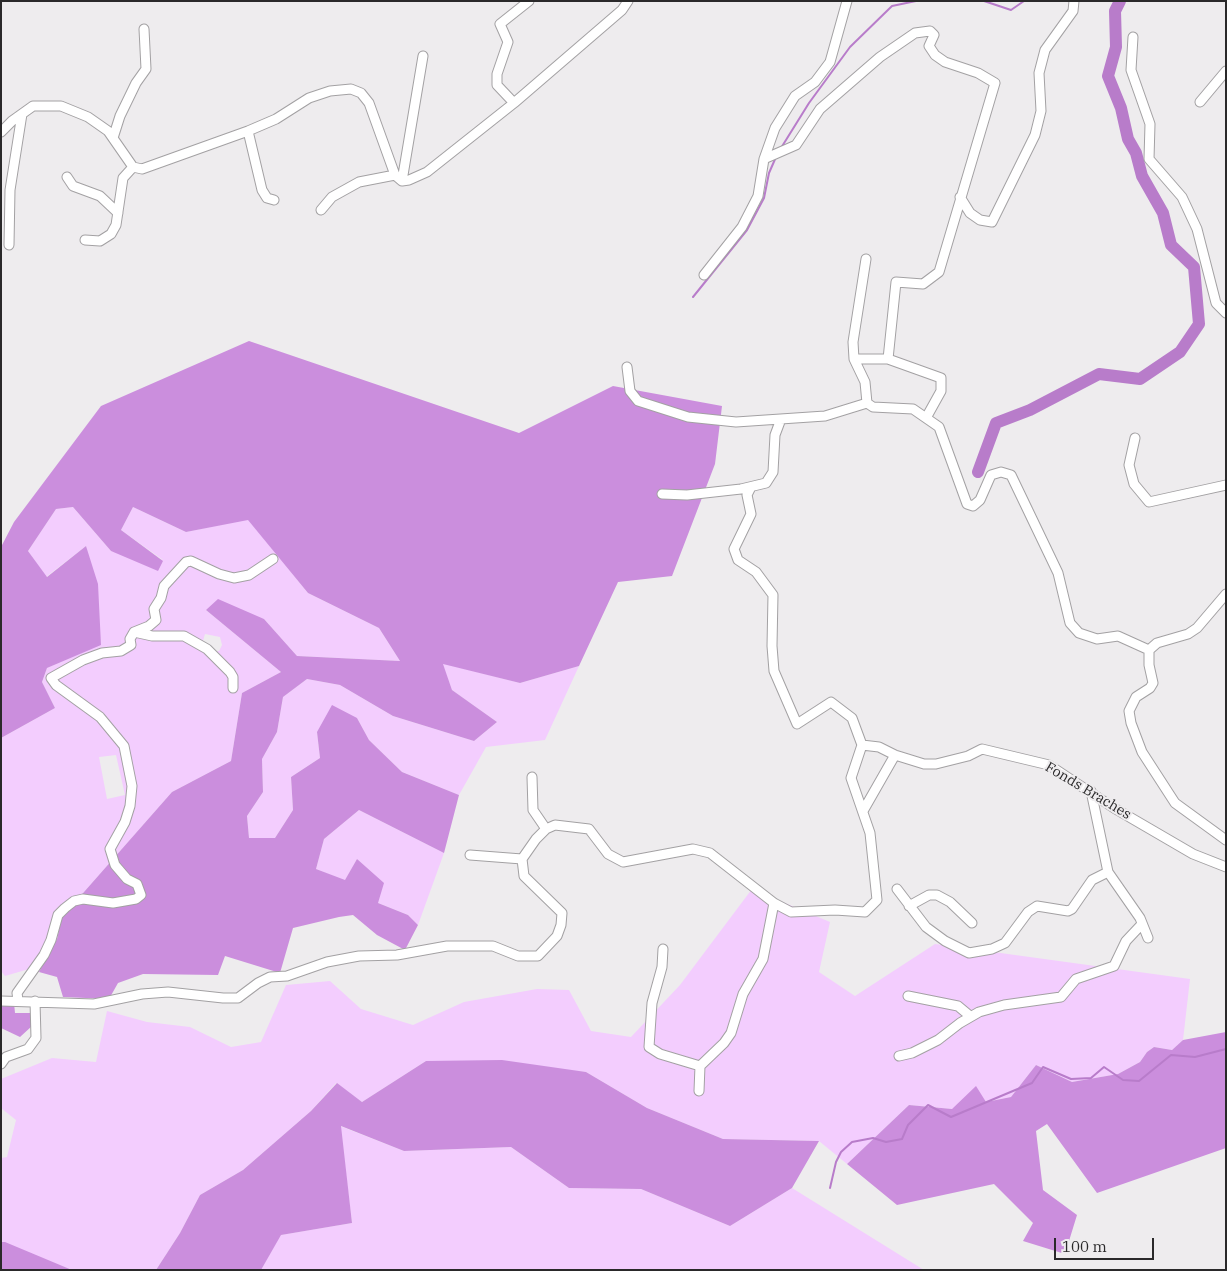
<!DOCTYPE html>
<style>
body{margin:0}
#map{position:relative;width:1227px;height:1271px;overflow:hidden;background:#eeecee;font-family:"IBM Plex Serif",serif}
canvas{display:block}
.frame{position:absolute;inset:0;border:2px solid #2a292a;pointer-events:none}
.scale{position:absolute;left:1054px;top:1238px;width:100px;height:22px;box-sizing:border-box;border:2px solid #2a292a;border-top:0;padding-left:6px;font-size:15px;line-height:18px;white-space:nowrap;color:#2a292a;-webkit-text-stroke:4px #eeecee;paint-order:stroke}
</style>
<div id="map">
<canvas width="1227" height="1271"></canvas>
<div class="frame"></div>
<div class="scale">100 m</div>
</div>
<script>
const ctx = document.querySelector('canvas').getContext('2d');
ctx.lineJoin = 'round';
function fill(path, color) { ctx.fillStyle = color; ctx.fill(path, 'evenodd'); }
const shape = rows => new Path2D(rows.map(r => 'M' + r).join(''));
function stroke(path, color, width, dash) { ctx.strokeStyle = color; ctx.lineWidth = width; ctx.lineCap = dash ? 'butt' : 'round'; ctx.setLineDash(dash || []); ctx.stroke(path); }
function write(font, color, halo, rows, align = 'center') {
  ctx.font = font + ' "IBM Plex Serif",serif'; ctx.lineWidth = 4; ctx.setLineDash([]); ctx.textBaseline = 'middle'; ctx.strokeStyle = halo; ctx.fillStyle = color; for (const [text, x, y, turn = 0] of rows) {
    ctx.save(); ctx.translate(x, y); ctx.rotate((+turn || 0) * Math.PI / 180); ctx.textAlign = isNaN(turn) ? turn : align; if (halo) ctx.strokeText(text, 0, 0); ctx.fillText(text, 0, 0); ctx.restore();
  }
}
fill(shape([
 [73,507,111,551,163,560,121,530,133,507,186,532,248,519,308,593,379,628,400,661,297,656,264,619,206,610,281,672,242,693,231,761,172,792,62,917,57,939,39,972,29,969,5,976,1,971,1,738,55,708,42,682,47,668,101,644,86,546,46,577,28,551,56,509],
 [205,634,220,637,222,645,219,651,206,651,202,644],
 [116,755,125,795,107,799,99,757],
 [442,663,520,683,579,666,545,740,486,747,459,795,402,772,369,740,357,718,317,732,320,758,291,777,293,810,275,838,249,838,247,816,263,792,262,759,277,732,283,697,307,679,340,685,393,716,474,741,497,722,452,690],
 [359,810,444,853,418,925,408,915,378,903,357,859,345,881,316,869,324,839],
 [752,889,830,922,819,972,855,996,935,944,1190,979,1183,1040,1172,1050,1154,1047,1147,1052,1140,1062,1118,1074,1072,1082,1036,1065,1011,1097,952,1109,909,1105,847,1164,819,1141,723,1139,647,1108,586,1072,426,1061,362,1102,336,1083,311,1111,243,1170,200,1195,180,1233,156,1270,72,1270,1,1242,1,1158,7,1157,16,1120,1,1108,1,1079,52,1058,96,1062,107,1011,147,1022,190,1027,231,1047,261,1042,286,985,330,981,361,1009,413,1025,464,1002,537,989,569,990,591,1031,631,1037,680,985],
 [340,1126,404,1151,511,1147,569,1188,641,1189,730,1226,792,1188,924,1270,261,1270,280,1235,352,1223]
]), '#f3cdfe');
fill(shape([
 [249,341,519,433,613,386,722,406,715,464,672,576,618,582,579,666,520,683,443,664,452,690,497,722,474,741,393,716,340,685,307,679,283,697,277,732,262,759,263,792,247,816,249,838,275,838,293,810,291,777,320,758,317,732,332,705,357,718,369,740,402,772,459,795,444,853,359,810,324,839,316,869,345,880,357,859,384,883,378,903,408,915,418,925,405,950,377,935,353,915,339,917,293,928,280,973,225,956,218,975,143,974,118,983,109,999,63,997,57,977,39,972,57,939,62,917,172,792,231,761,242,693,281,672,206,610,218,599,264,619,297,656,400,661,379,628,308,593,248,520,186,532,133,507,121,530,163,561,158,571,111,551,73,507,56,509,28,551,47,577,86,546,98,584,101,645,47,668,42,682,55,708,1,738,1,547,14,522,101,406],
 [1,1003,14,1003,15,1013,33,1013,32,1026,20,1037,1,1028],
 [1226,1032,1226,1148,1097,1193,1047,1124,1036,1131,1043,1190,1077,1215,1065,1254,1023,1241,1033,1223,994,1184,897,1205,847,1164,909,1105,952,1109,976,1086,986,1102,1011,1097,1036,1065,1072,1082,1118,1074,1140,1062,1147,1052,1154,1047,1172,1050,1183,1040],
 [502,1060,586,1072,647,1108,723,1139,819,1141,792,1188,730,1226,641,1189,569,1188,511,1147,404,1151,341,1126,352,1223,281,1235,261,1270,156,1270,180,1233,200,1195,243,1170,311,1111,337,1083,362,1102,426,1061],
 [1,1242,5,1242,72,1270,1,1270]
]), '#cb8edd');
stroke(shape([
 [984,1,1011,10,1024,1],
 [781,148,809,103,850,47,892,6,916,1],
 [693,297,747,230,764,198,769,173,776,157],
 [830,1188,836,1162,841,1152,852,1142,873,1138,886,1142,902,1139,908,1125,928,1105,951,1117,1032,1083,1043,1067,1071,1079,1091,1078,1104,1067,1123,1080,1139,1081,1171,1055,1195,1057,1226,1049]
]), '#b87cca', 2);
stroke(shape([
 [978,472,996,423,1030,410,1099,374,1140,379,1180,352,1199,324,1194,267,1171,245,1163,213,1142,176,1136,153,1128,139,1121,108,1108,76,1116,47,1115,11,1120,1]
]), '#b87cca', 12);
const minor = shape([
 [1133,37,1131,70,1150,124,1149,159,1182,197,1197,229,1216,303,1226,313],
 [1200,102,1226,71],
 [514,103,497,85,497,74,508,42,500,24,529,1],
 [248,131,262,190,267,198,274,200],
 [1,132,12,121,33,106,61,106,88,117,108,131,133,167,142,169,248,131,276,119,309,98,330,91,351,89,361,93,369,103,395,175,402,181,409,180,427,172,514,103,622,10,628,1],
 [113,138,120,116,136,83,146,69,144,29],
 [764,159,796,145,820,109,880,57,915,33,930,31,934,35,929,46,935,55,945,62,978,73,995,83,939,272,923,284,896,282,888,359,854,359,865,382,867,403,873,407,913,409,939,427,967,504,973,506,980,500,991,475,1001,472,1011,475,1058,573,1070,623,1079,633,1097,639,1118,636,1149,650],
 [67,177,73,186,100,196,118,213],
 [402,181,423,56],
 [960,197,970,213,980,220,992,222,1035,135,1041,111,1039,73,1045,50,1073,11,1074,1],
 [321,210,332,197,359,182,395,175],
 [85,240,100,241,111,234,116,225,123,178,133,167],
 [9,245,10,190,22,114],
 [704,275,742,227,758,196,764,159,775,128,795,96,815,82,830,62,847,1],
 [854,359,853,342,866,259],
 [888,359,941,378,941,391,926,418],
 [627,367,630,391,638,401,688,417,736,422,825,416,867,403],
 [1135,438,1129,465,1134,484,1149,502,1226,485],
 [751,487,747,495,751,514,734,549,738,560,756,572,773,595,772,646,774,671,797,724,831,702,852,718,862,745],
 [662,494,687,495,741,489,766,483,773,472,775,435,781,419],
 [1226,594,1197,628,1188,634,1157,643,1149,650,1149,665,1153,683,1150,688,1136,697,1129,711,1131,723,1142,752,1175,803,1226,840],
 [134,632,152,636,184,636,207,649,230,672,233,677,233,688],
 [532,777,533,810,546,829],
 [1091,791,1108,872,1140,918,1148,938],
 [863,811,895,755],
 [470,855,522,859],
 [897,889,926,927,945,941,969,953,992,949,1005,943,1028,912,1037,906,1068,911,1072,909,1092,880,1108,872],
 [909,906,929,895,937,895,950,902,972,923],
 [663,949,662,967,652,1003,649,1047,660,1054,700,1066],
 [908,996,958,1006,970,1016],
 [18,1000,17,993,44,955,51,940,58,915,65,908,74,901,83,899,113,903,136,899,141,895,137,884,127,879,115,865,110,849,125,822,130,806,132,786,124,746,100,717,56,685,51,678,83,660,102,653,121,651,131,645,130,639,134,632,149,626,156,620,154,609,161,598,164,586,186,562,191,561,219,574,234,578,249,575,273,559],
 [1,1001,94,1004,142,994,168,992,223,998,238,998,258,983,270,977,287,976,327,962,359,956,397,955,447,946,493,946,518,956,538,956,557,936,561,925,562,913,524,876,522,859,536,839,546,829,555,825,589,829,608,854,623,862,693,849,710,853,774,903,791,912,835,910,865,912,877,900,870,833,851,778,862,745,879,747,895,755,924,764,936,764,968,756,982,749,1049,765,1114,808,1193,854,1226,867],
 [899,1056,912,1053,938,1040,960,1023,979,1012,1004,1005,1061,997,1076,979,1114,966,1126,941,1142,924],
 [1,1064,6,1057,28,1049,36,1038,35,1001],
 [699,1091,700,1066,724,1043,731,1033,743,994,763,959,774,903]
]);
stroke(minor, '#a3a1a3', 11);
stroke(minor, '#fff', 9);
write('14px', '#2a292a', '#eeecee', [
 ["Fonds Braches",1088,791,31]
]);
</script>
